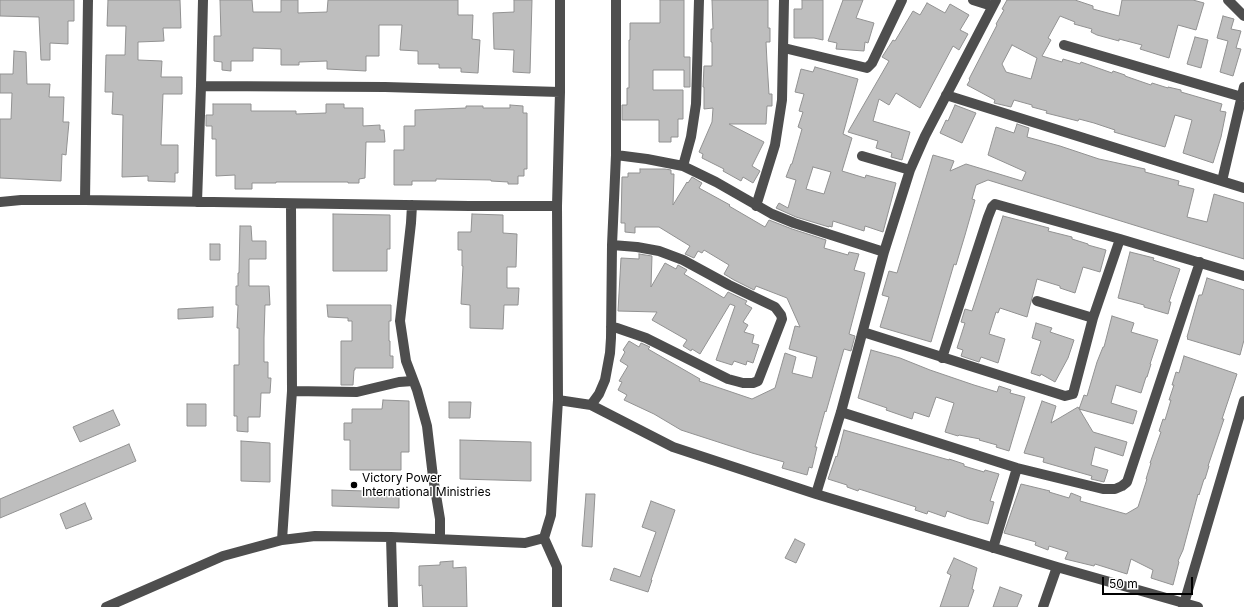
<!DOCTYPE html>
<style>
body{margin:0}
#map{position:relative;width:1244px;height:607px;overflow:hidden;background:#fff;font-family:Inter,sans-serif}
canvas{display:block}
.scale{position:absolute;left:1102px;top:577px;width:91px;height:18px;box-sizing:border-box;border:2px solid #000;border-top:0;padding-left:5px;font-size:12px;line-height:14px;white-space:nowrap;color:#000;-webkit-text-stroke:3px #fff;paint-order:stroke}
</style>
<div id="map">
<canvas width="1244" height="607"></canvas>
<div class="scale">50 m</div>
</div>
<script>
const ctx = document.querySelector('canvas').getContext('2d');
ctx.lineJoin = 'round';
function fill(path, color) { ctx.fillStyle = color; ctx.fill(path, 'evenodd'); }
const shape = rows => new Path2D(rows.map(r => 'M' + r).join(''));
function stroke(path, color, width, dash) { ctx.strokeStyle = color; ctx.lineWidth = width; ctx.lineCap = dash ? 'butt' : 'round'; ctx.setLineDash(dash || []); ctx.stroke(path); }
function write(font, color, halo, rows, align = 'center') {
  ctx.font = font + ' Inter,sans-serif'; ctx.lineWidth = 3; ctx.setLineDash([]); ctx.textBaseline = 'middle'; ctx.strokeStyle = halo; ctx.fillStyle = color; for (const [text, x, y, turn = 0] of rows) {
    ctx.save(); ctx.translate(x, y); ctx.rotate((+turn || 0) * Math.PI / 180); ctx.textAlign = isNaN(turn) ? turn : align; if (halo) ctx.strokeText(text, 0, 0); ctx.fillText(text, 0, 0); ctx.restore();
  }
}
const building = shape([
 [0,0,74,0,74,21,68,21,68,44,50,43,50,60,41,60,39,17,0,16,0,0],
 [108,0,180,0,181,28,163,28,164,41,138,42,138,60,162,61,161,77,182,77,182,94,163,94,161,145,178,145,178,173,175,173,175,182,148,181,148,176,122,177,123,115,112,114,113,92,105,92,106,55,125,55,126,26,107,26,108,0],
 [220,0,252,0,253,12,281,12,281,0,298,0,298,13,327,12,328,0,458,0,458,15,473,15,472,39,480,40,478,73,461,72,461,68,439,68,439,64,418,64,418,51,400,50,402,25,379,25,379,56,366,56,366,71,327,69,327,61,299,62,299,65,281,65,281,49,253,48,253,61,231,61,231,71,222,70,222,62,214,61,214,36,221,36,220,0],
 [514,0,532,0,530,73,513,72,514,50,494,49,493,13,514,12,514,0],
 [660,0,684,0,684,57,690,57,690,87,684,87,684,70,653,70,653,90,683,90,683,119,678,119,678,137,671,137,671,142,659,142,659,120,622,120,622,105,627,105,627,88,629,88,629,40,630,40,630,23,660,23,660,0],
 [712,0,768,0,768,28,770,28,770,42,766,42,767,62,769,94,772,94,772,106,767,106,766,124,729,124,764,142,752,166,760,171,753,183,743,177,741,181,723,171,724,169,702,158,703,154,699,152,712,122,713,108,704,109,704,87,703,87,704,66,712,66,712,42,711,42,711,29,713,29,712,0],
 [802,0,823,0,823,40,814,38,794,38,794,9,802,9,802,0],
 [843,0,863,0,856,18,874,23,868,43,865,42,864,51,836,49,837,43,828,41,843,0],
 [1007,0,1075,0,1093,6,1093,9,1119,16,1122,0,1193,0,1204,3,1196,30,1178,25,1169,58,1140,49,1142,45,1119,39,1119,41,1097,35,1091,32,1092,29,1074,24,1075,22,1060,16,1048,38,1051,40,1042,56,1062,62,1063,59,1080,64,1081,62,1112,73,1113,71,1125,75,1125,76,1151,85,1152,83,1168,88,1168,87,1181,90,1181,92,1222,104,1220,111,1226,112,1221,137,1213,163,1183,153,1192,120,1175,115,1165,147,1114,132,1115,130,1094,123,1079,119,1078,121,1046,113,1047,111,1032,107,1032,105,1014,100,1011,107,994,103,995,100,967,85,970,80,969,79,997,25,996,24,1004,10,1002,9,1007,0],
 [1012,45,1037,58,1031,79,1006,72,1002,64,1012,45],
 [927,3,945,13,950,4,969,15,960,30,968,34,959,50,953,46,920,108,896,93,889,105,879,99,873,121,910,132,902,160,891,157,892,153,876,148,878,141,848,132,889,61,882,57,893,40,895,41,913,11,920,15,927,3],
 [1223,16,1234,19,1231,29,1241,31,1236,48,1241,49,1233,76,1220,72,1228,41,1217,38,1223,16],
 [1195,37,1208,40,1201,68,1187,64,1195,37],
 [14,51,26,52,27,84,50,84,49,97,64,97,63,122,69,122,66,155,62,154,61,181,0,178,0,119,11,119,12,93,0,93,0,74,13,74,14,51],
 [815,67,858,79,843,134,852,138,842,171,865,178,866,175,896,183,883,232,865,226,864,231,833,221,832,227,829,226,829,227,796,217,776,208,779,203,788,208,796,180,786,177,791,164,792,164,802,129,798,127,803,112,799,111,804,94,795,92,801,69,813,72,815,67],
 [813,167,831,172,824,194,806,189,813,167],
 [213,104,251,104,251,111,296,111,296,114,326,113,326,104,344,104,344,108,363,108,363,126,380,125,380,130,384,130,385,142,366,142,365,178,359,179,359,183,348,183,348,182,276,182,276,183,252,183,252,189,235,189,235,175,216,176,216,139,212,139,212,126,206,126,206,115,213,115,213,104],
 [510,105,523,106,523,113,527,113,527,169,524,169,524,176,518,176,518,184,508,184,508,182,491,181,491,180,436,179,436,181,412,181,412,185,394,185,394,150,404,150,404,126,415,126,415,110,466,108,466,106,483,106,483,108,510,108,510,105],
 [955,105,976,113,962,143,940,133,946,120,948,121,955,105],
 [1017,124,1029,128,1027,137,1060,146,1099,159,1145,169,1145,172,1179,181,1178,185,1194,189,1187,217,1207,222,1214,194,1244,203,1244,259,988,180,976,185,972,199,975,200,965,235,956,265,954,264,931,342,880,327,889,297,882,295,889,271,897,273,933,155,954,161,950,171,966,164,1022,181,1026,172,988,155,996,127,1014,133,1017,124],
 [640,169,665,169,671,170,671,174,674,174,673,205,687,182,688,183,692,177,702,183,699,188,730,205,729,206,765,227,769,220,792,229,826,240,824,248,848,255,849,252,859,254,854,270,865,273,849,334,855,336,851,351,844,349,826,412,825,411,815,447,817,447,812,468,809,467,807,475,782,468,784,462,752,453,681,430,654,414,624,400,627,395,618,390,622,382,619,381,628,366,620,361,625,352,623,350,629,341,639,347,641,343,650,347,648,349,700,379,699,381,752,399,775,388,785,353,796,357,792,373,812,378,817,357,789,349,795,326,800,327,787,298,756,286,754,290,734,280,724,274,729,265,704,250,702,253,698,251,694,258,685,254,690,246,659,227,635,227,635,233,625,232,625,223,621,223,622,177,628,177,628,173,640,173,640,169],
 [333,214,390,215,390,249,387,249,387,271,333,271,333,214],
 [472,214,503,215,503,233,517,234,516,267,507,267,507,288,519,288,518,305,504,305,503,329,470,328,470,305,461,304,463,266,462,266,462,250,458,250,458,232,471,232,472,214],
 [1003,216,1049,228,1048,231,1072,237,1072,239,1088,244,1088,245,1106,250,1100,272,1083,267,1075,293,1060,288,1060,286,1037,279,1027,317,1000,308,998,313,996,312,989,334,1005,339,998,363,981,357,979,362,961,356,963,350,957,348,965,323,961,322,965,309,972,311,1003,216],
 [240,226,251,226,252,241,266,241,266,259,249,259,249,286,269,286,270,305,265,305,264,338,264,362,268,362,268,378,271,378,270,393,261,393,260,417,248,417,248,432,237,431,237,416,234,416,234,365,239,365,239,328,237,328,238,305,236,305,236,286,238,286,238,273,239,273,240,226],
 [210,244,220,244,220,260,210,260,210,244],
 [1130,252,1154,258,1153,260,1180,269,1169,302,1171,302,1168,314,1144,307,1144,305,1118,298,1130,252],
 [639,254,652,256,651,287,665,263,676,269,678,265,687,270,684,274,724,298,728,292,747,301,745,304,752,308,743,322,748,325,744,332,754,335,752,343,759,345,753,363,747,361,746,365,734,361,732,365,716,360,735,306,730,304,700,354,692,349,691,351,683,346,687,340,652,320,657,312,618,311,621,258,639,259,639,254],
 [1207,278,1244,290,1244,340,1240,355,1187,339,1188,338,1187,337,1199,295,1202,295,1207,278],
 [327,305,391,305,391,321,389,321,389,341,390,341,390,356,393,356,393,368,355,368,355,370,354,370,353,385,341,385,341,341,352,341,352,321,348,321,348,318,328,317,327,305],
 [213,307,213,317,178,319,178,309,213,307],
 [1112,316,1134,323,1131,332,1158,340,1150,364,1151,364,1147,377,1146,377,1141,393,1116,385,1111,403,1137,411,1133,424,1079,409,1084,395,1087,396,1097,362,1103,347,1104,347,1112,316],
 [1036,323,1052,328,1050,332,1074,340,1068,358,1055,382,1041,374,1040,376,1031,373,1041,341,1032,338,1036,323],
 [871,350,900,358,930,370,974,385,997,392,999,386,1011,390,1010,393,1025,397,1009,451,996,447,997,445,979,440,980,439,959,435,958,436,945,432,954,403,936,397,929,417,914,412,912,419,886,410,887,408,858,398,871,350],
 [1184,356,1237,374,1222,419,1224,419,1208,466,1209,466,1205,479,1204,479,1199,495,1198,494,1183,550,1178,561,1179,562,1173,585,1151,578,1153,570,1131,559,1127,574,1095,564,1094,566,1065,559,1068,552,1049,546,1048,550,1035,545,1036,542,1004,533,1021,484,1050,491,1049,492,1069,498,1071,493,1081,497,1080,501,1126,514,1138,507,1147,479,1146,479,1151,463,1150,463,1161,432,1159,431,1163,419,1165,420,1171,400,1169,400,1174,385,1172,385,1176,372,1179,373,1184,356],
 [383,400,409,401,409,452,401,452,401,470,350,470,350,440,344,440,344,423,352,423,352,409,382,409,383,400],
 [1042,401,1056,406,1051,423,1078,407,1093,432,1127,442,1123,456,1095,447,1091,465,1108,470,1104,482,1091,479,1092,476,1043,462,1044,458,1024,453,1042,401],
 [449,402,471,402,470,418,449,418,449,402],
 [187,404,206,404,206,426,187,426,187,404],
 [113,410,120,425,80,442,73,427,113,410],
 [844,430,949,460,949,459,964,464,964,466,984,472,985,470,999,474,990,501,994,502,988,524,969,519,947,511,945,517,928,511,927,514,915,510,916,507,881,496,859,489,858,491,847,487,847,485,828,479,836,456,837,457,844,430],
 [460,440,531,442,531,481,460,479,460,440],
 [241,441,270,443,270,482,241,481,241,441],
 [129,444,136,461,0,518,0,499,129,444],
 [332,490,399,492,399,508,332,506,332,490],
 [586,494,595,494,592,547,582,546,586,494],
 [651,501,675,510,651,580,652,580,648,592,610,580,614,568,640,577,656,532,642,527,651,501],
 [85,503,92,519,66,529,60,514,85,503],
 [795,539,805,544,796,563,785,558,795,539],
 [954,558,977,568,972,589,974,590,968,607,940,607,951,575,947,573,954,558],
 [453,561,453,568,466,567,467,607,423,607,422,585,419,586,419,566,440,565,440,562,453,561],
 [1000,587,1022,595,1017,607,993,607,1000,587]
]);
fill(building, '#bebebe');
stroke(building, '#929292', 1);
stroke(shape([
 [973,0,992,6],
 [1228,0,1244,16],
 [1064,45,1242,97],
 [784,48,867,68,872,63,902,0],
 [201,86,385,87,560,92],
 [946,95,1244,188],
 [616,155,647,159,683,166,716,182,772,214,794,223,884,252],
 [862,156,910,170],
 [683,166,691,137,696,104,699,0],
 [1222,181,1244,87],
 [85,200,88,0],
 [0,202,21,200,85,200,469,206,557,206],
 [197,202,201,86,203,0],
 [412,205,411,223,400,321,406,361,417,390,427,426,433,477,440,519,440,539],
 [756,206,775,145,782,100,784,0],
 [1037,301,1093,318],
 [611,327,617,328,646,338,728,379,743,383,753,383,758,381,782,319,781,315,775,307,729,285,683,260,659,251,637,247,612,245],
 [863,332,1065,396,1073,394,1093,318,1120,239],
 [942,358,988,217,992,207,995,204,1120,239,1244,276],
 [292,391,357,392,399,382,413,381],
 [558,400,591,405,673,447,816,494,1057,567,1198,607],
 [591,405,599,394,605,380,610,353,611,338,612,245,616,155,616,0],
 [841,412,1017,468,1103,489,1115,489,1122,486,1127,482,1200,262],
 [816,494,841,412,884,252,910,170,925,136,996,0],
 [391,537,393,607],
 [282,540,292,391,291,204],
 [993,548,1017,468],
 [106,607,223,556,282,540,315,536,391,537,525,543,544,538],
 [557,607,557,567,544,538,551,515,558,400,557,206,560,92,560,0],
 [1043,607,1057,567],
 [1183,607,1244,401]
]), '#4e4e4e', 10);
for (const [x, y, r, color] of [
 [354,485,4,"#000"]
]) { const dot = new Path2D(); dot.arc(x, y, r, 0, 2 * Math.PI); ctx.fillStyle = color; ctx.fill(dot); stroke(dot, '#fff', 1.5); }
write('12px', '#000', '#fff', [
 ["Victory Power",362,478],
 ["International Ministries",362,492]
], 'left');
</script>
